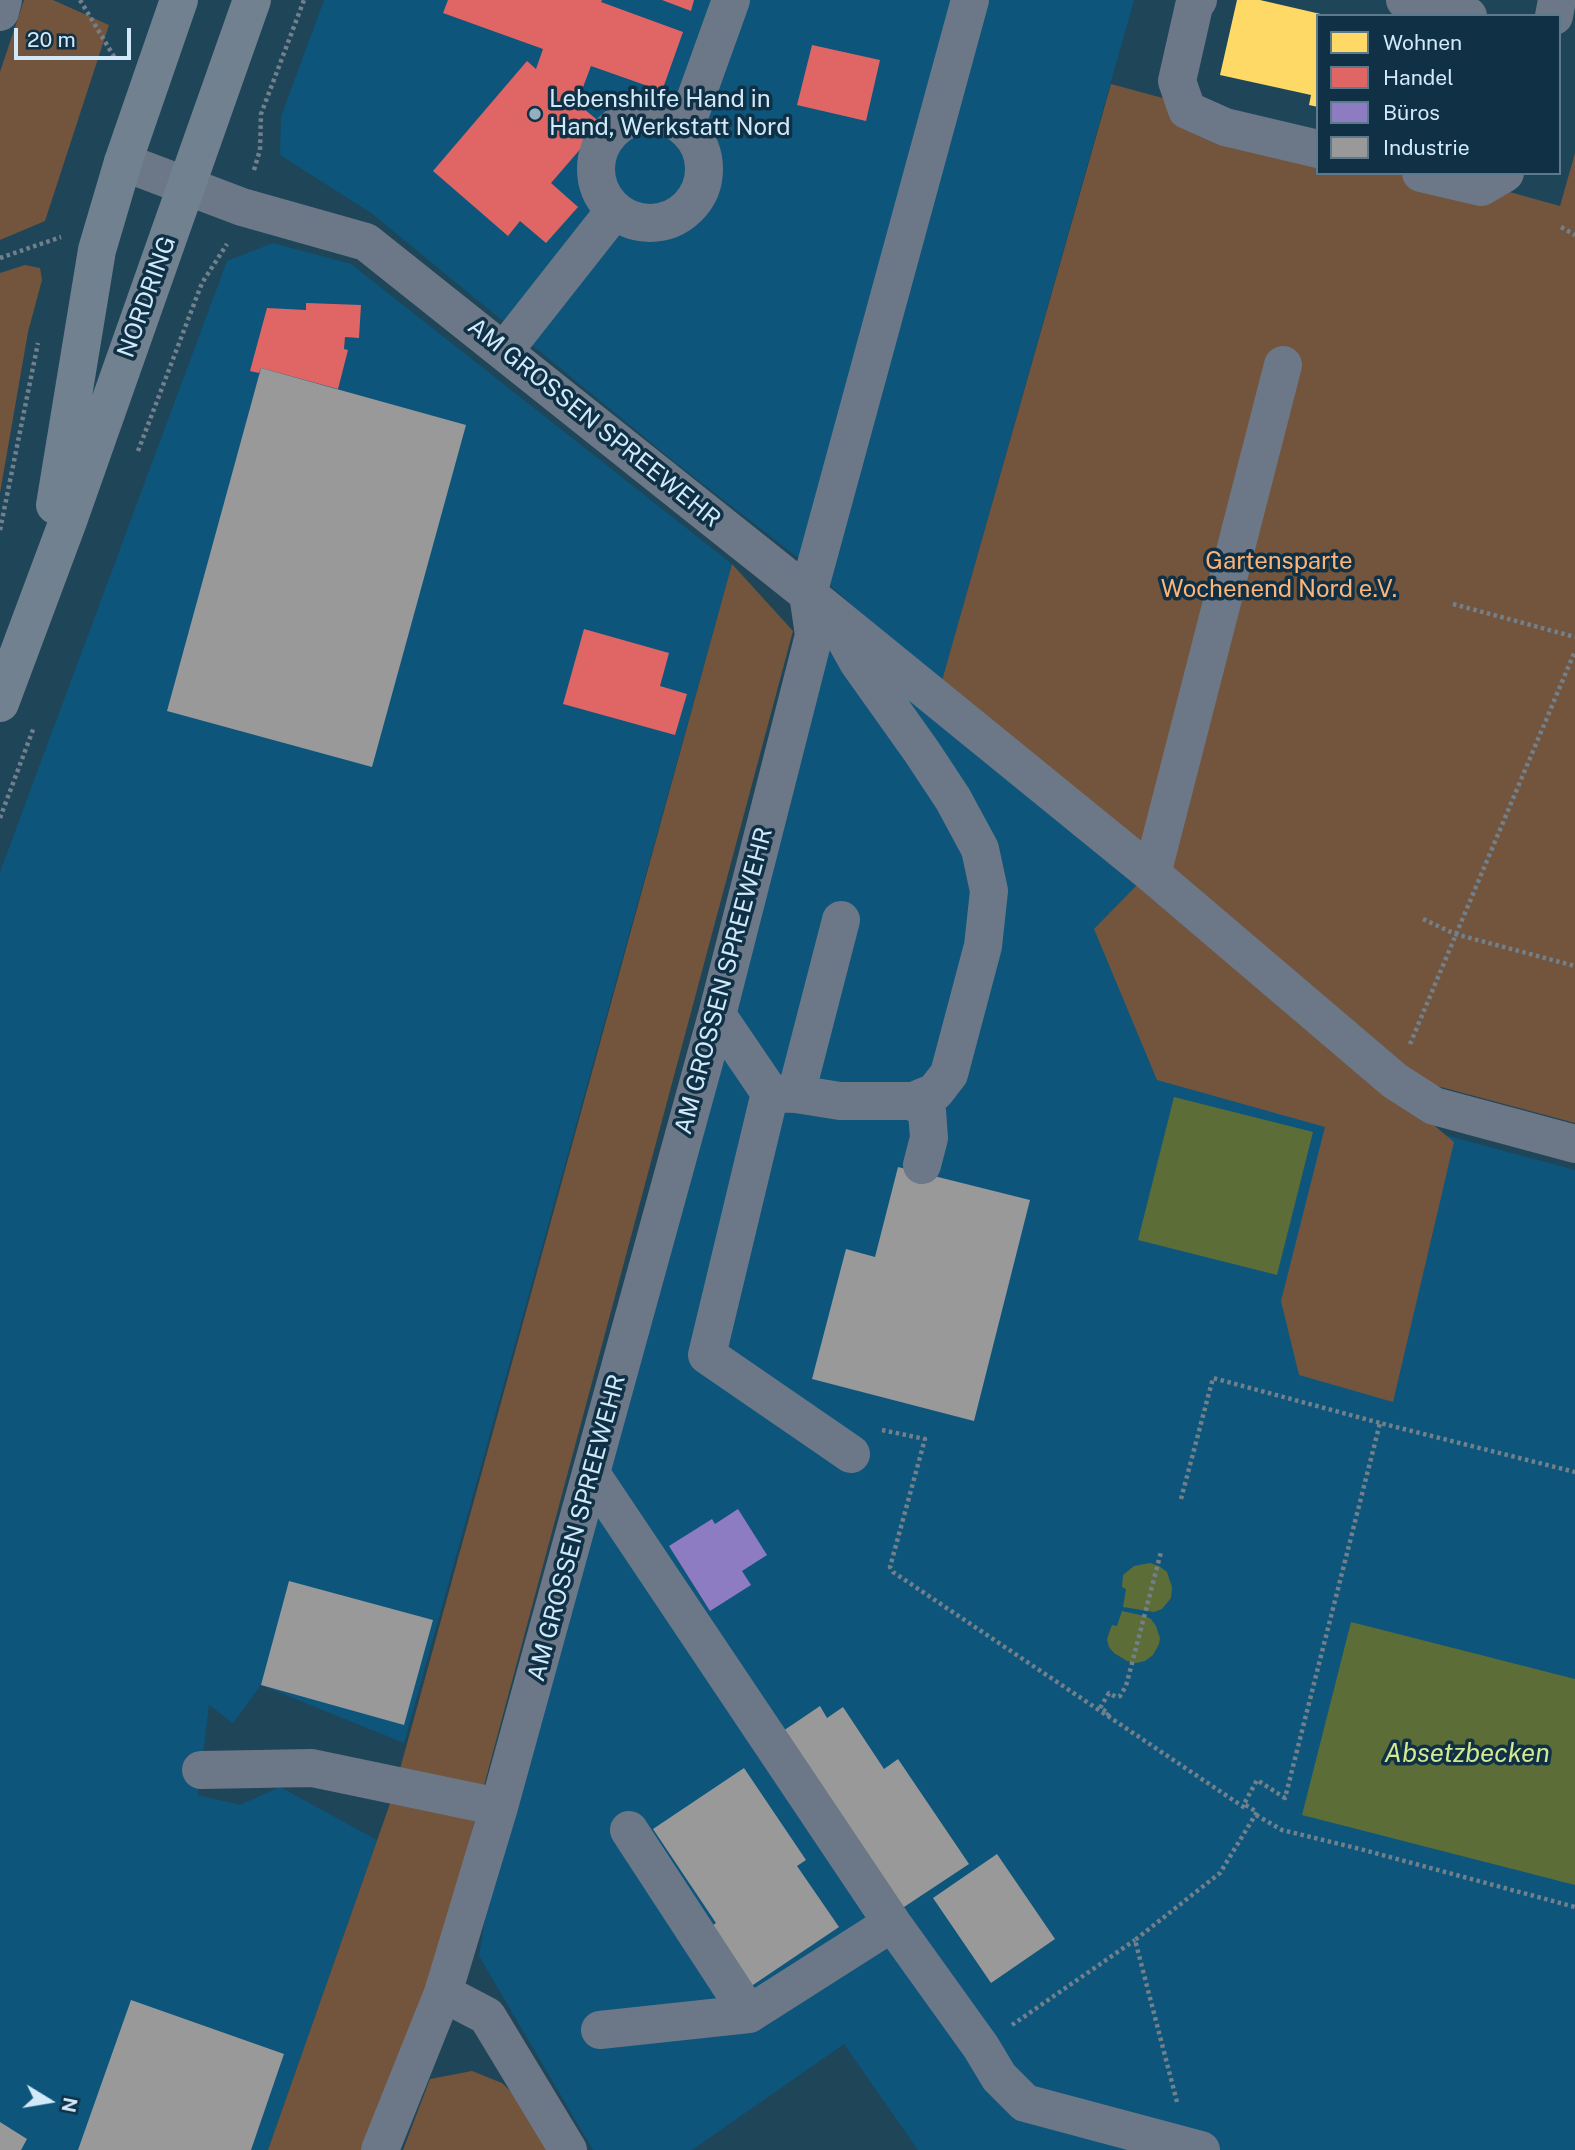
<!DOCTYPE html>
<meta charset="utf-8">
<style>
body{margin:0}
#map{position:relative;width:1575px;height:2150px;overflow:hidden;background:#1f4559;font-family:"Public Sans",sans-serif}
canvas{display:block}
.legend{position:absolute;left:1316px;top:14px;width:245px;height:161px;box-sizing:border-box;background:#0f3045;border:2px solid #5d7a8d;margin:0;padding:9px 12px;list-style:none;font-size:21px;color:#d2e9f9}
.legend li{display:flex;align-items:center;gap:14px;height:35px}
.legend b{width:35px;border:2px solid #5d7a8d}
.north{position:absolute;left:14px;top:2066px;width:70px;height:70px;-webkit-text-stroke:5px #0f3045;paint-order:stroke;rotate:101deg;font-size:19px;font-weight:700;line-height:28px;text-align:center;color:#d2e9f9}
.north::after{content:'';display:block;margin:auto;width:24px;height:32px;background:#d2e9f9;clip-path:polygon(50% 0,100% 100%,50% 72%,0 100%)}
.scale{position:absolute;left:14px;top:28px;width:117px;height:32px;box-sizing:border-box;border:4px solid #d2e9f9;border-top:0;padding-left:9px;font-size:21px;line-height:24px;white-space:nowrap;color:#d2e9f9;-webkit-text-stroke:5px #0f3045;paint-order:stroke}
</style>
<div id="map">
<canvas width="1575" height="2150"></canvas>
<ul class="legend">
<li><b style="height:19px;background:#ffd966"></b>Wohnen</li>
<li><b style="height:19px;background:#e06666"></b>Handel</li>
<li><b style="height:19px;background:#8e7cc3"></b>Büros</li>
<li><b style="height:19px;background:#999"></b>Industrie</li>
</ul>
<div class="north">N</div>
<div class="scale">20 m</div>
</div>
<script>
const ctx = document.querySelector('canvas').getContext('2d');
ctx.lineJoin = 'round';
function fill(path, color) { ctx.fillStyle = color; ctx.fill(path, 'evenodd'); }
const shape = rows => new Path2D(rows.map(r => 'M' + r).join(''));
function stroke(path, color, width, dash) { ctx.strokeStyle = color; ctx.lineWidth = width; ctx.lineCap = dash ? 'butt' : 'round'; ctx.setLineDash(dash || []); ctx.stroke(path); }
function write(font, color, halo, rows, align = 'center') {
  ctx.font = font + ' "Public Sans",sans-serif'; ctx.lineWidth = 7; ctx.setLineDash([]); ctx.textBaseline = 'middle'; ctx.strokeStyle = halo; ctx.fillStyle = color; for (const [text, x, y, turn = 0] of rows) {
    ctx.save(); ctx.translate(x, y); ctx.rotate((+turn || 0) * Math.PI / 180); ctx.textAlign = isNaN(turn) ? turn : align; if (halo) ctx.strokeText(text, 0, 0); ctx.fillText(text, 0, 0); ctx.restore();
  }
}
fill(shape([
 [324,0,1134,0,941,684,806,564,676,463,371,213,280,155,281,117],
 [273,243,351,264,732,564,404,1743,261,1685,233,1723,209,1705,198,1795,240,1805,280,1787,377,1840,268,2150,0,2150,0,872,227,261],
 [832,634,1434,1132,1575,1170,1575,2150,918,2150,844,2044,692,2150,593,2150,479,1956,486,1912]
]), '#0d557b');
fill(shape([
 [24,0,53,0,109,25,45,221,0,240,0,72],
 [1111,84,1318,140,1318,173,1441,173,1560,206,1575,153,1575,1123,1426,1083,941,684],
 [25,265,40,268,42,280,28,332,0,493,0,273],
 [732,564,793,631,439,1954,365,2150,268,2150,392,1798],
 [1141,881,1454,1142,1393,1402,1299,1375,1281,1301,1325,1127,1157,1080,1094,929],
 [472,2071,502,2083,571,2150,403,2150,430,2079]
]), '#72553c');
fill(shape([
 [1174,1097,1313,1132,1277,1275,1138,1240],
 [1150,1563,1159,1566,1167,1572,1172,1587,1171,1598,1162,1609,1154,1612,1123,1607,1126,1589,1122,1587,1123,1575,1134,1566],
 [1122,1611,1145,1616,1151,1619,1156,1626,1160,1638,1159,1644,1153,1655,1145,1661,1136,1663,1127,1661,1114,1653,1109,1647,1107,1640,1108,1636,1112,1625,1117,1626],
 [1351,1622,1575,1679,1575,1885,1302,1815]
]), '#5d6d38');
fill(shape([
 [1237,0,1260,0,1325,15,1318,16,1318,107,1309,105,1311,95,1220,75]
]), '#ffd966');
fill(shape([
 [448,0,602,0,601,2,683,32,662,91,591,66,577,103,602,124,551,183,578,207,546,243,520,221,508,236,433,171,527,61,536,69,543,49,443,13],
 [662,0,694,0,691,11],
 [812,45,880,60,866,121,797,105],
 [306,303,361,305,359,338,345,337,344,349,348,350,338,389,261,368,259,373,250,371,267,308,306,310],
 [584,629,669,653,660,686,687,694,675,735,563,704]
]), '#e06666');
fill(shape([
 [738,1509,767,1555,742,1571,751,1585,710,1611,669,1546,712,1519,715,1524]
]), '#8e7cc3');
fill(shape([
 [261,368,466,425,372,767,167,711],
 [898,1167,1030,1200,974,1421,812,1379,846,1249,875,1257],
 [289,1581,433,1620,404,1725,261,1685],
 [820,1706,827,1718,843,1707,884,1769,898,1759,969,1864,901,1909,783,1731],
 [744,1768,806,1860,797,1866,839,1927,747,1989,707,1929,716,1923,653,1829],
 [997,1854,1055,1939,991,1983,933,1898],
 [131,2000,284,2054,251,2150,78,2150],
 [0,2122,27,2139,21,2150,0,2150]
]), '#999');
stroke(shape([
 [80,0,116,60],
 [254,170,260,150,261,114,304,0],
 [1561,227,1575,235],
 [0,258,61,237],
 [138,451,202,283,227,244],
 [0,530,38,343],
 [1453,604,1575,637],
 [0,818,34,727],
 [1423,919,1455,934,1575,966],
 [1410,1044,1575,651],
 [882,1430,925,1439,890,1567,893,1572,1245,1808],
 [1181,1499,1213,1378,1380,1423],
 [1107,1716,1109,1713,1100,1708,1109,1693,1116,1697,1120,1696,1126,1686,1161,1552],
 [1256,1815,1282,1830,1360,1849,1575,1907],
 [1012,2025,1135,1940],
 [1177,2102,1135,1940,1220,1873,1257,1812,1244,1804,1257,1780,1285,1798,1380,1423,1575,1472]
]), '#72808c', 4.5, [3.5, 3.5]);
stroke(shape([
 [970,0,808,594,1152,874,1395,1081,1434,1106,1575,1144],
 [1198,0,1194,6,1177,81,1187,110,1225,127,1318,149],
 [1405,0,1468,16],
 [0,12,3,0],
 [1554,16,1557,0],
 '596 169a54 54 0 1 1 108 0a54 54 0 1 1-108 0Z',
 [685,128,731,0],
 [123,162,242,207,366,242,808,594,814,635,717,1015,499,1807,443,1993,380,2150],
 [1421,173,1481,187,1505,173],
 [504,351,615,210],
 [1152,874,1283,365],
 [717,1015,770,1093,707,1355,851,1454],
 [770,1093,796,1094,840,1101,913,1101,935,1092,949,1074,983,946,989,891,980,849,953,799,922,752,858,662,844,637],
 [796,1094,841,920],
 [913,1101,927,1111,929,1138,922,1165],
 [592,1475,892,1923,981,2047,999,2077,1025,2103,1201,2150],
 [201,1770,312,1768,499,1807],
 [629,1830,749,2014],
 [443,1993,487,2016,568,2150],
 [600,2030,749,2014,892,1923]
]), '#6c7887', 38);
stroke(shape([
 [55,505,97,250,123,162,179,0],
 [0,703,68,521,252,0]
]), '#718190', 38);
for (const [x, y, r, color] of [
 [535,114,7,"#93b0c1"]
]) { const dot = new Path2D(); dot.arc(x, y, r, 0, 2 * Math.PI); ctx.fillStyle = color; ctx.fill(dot); stroke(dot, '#0f3045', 2.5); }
write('24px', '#d2e9f9', '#0f3045', [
 ["Lebenshilfe Hand in",549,100],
 ["Hand, Werkstatt Nord",549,128]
], 'left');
write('24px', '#d2e9f9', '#0f3045', [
 ["NORDRING",147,297,-70],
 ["AM GROSSEN SPREEWEHR",594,423,39],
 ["AM GROSSEN SPREEWEHR",724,981,-75],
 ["AM GROSSEN SPREEWEHR",577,1528,-75]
]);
write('24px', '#feb477', '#0f3045', [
 ["Gartensparte",1279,562],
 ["Wochenend Nord e.V.",1279,590]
]);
write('italic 26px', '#d3e88f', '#0f3045', [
 ["Absetzbecken",1467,1754]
]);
</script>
